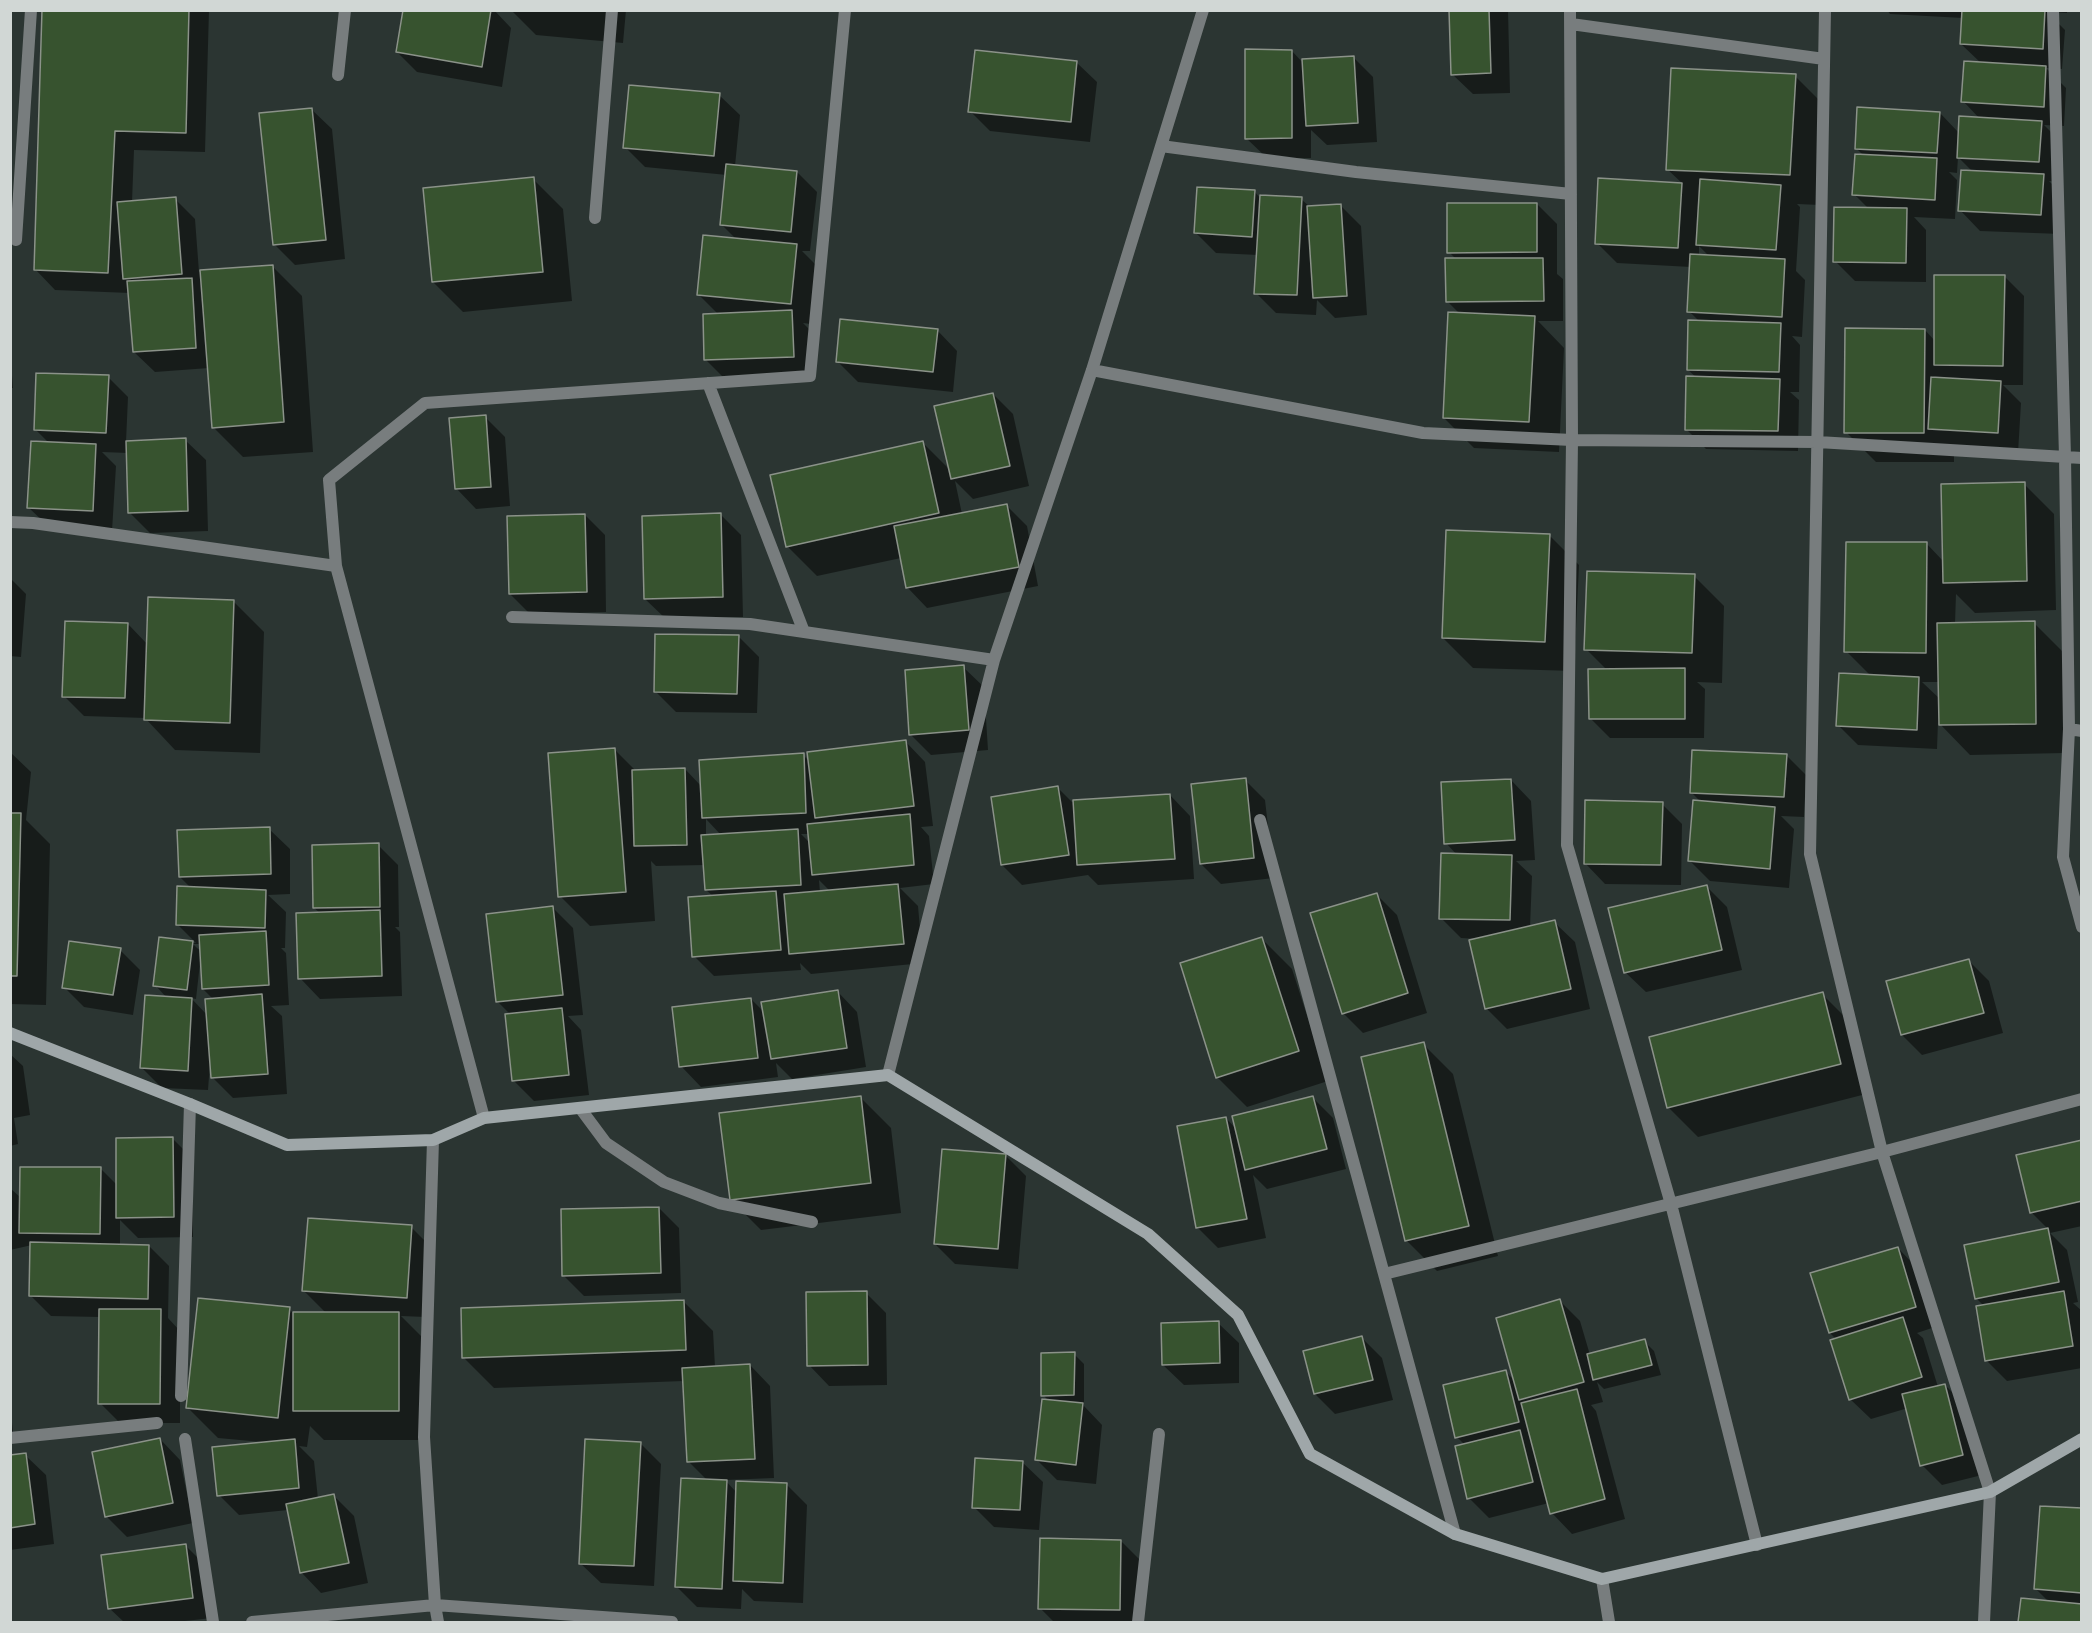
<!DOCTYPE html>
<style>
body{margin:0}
#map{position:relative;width:2092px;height:1633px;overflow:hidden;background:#2b3532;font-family:"Roboto Condensed",sans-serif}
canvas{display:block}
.frame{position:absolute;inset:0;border:12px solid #d1d7d5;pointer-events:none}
</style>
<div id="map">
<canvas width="2092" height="1633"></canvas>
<div class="frame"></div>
</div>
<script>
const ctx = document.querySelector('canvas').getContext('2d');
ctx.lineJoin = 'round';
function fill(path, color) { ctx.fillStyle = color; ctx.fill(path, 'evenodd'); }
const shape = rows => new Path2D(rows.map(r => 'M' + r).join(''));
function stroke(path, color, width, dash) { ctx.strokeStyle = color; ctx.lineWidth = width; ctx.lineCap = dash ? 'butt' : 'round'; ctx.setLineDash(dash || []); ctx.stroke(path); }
fill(shape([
 [43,10,209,10,205,152,134,150,132,202,175,199,195,219,199,272,272,266,302,296,313,452,243,457,213,427,209,368,155,372,134,352,130,293,55,290,35,269],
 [404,10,494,10,511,28,502,87,417,72,397,52],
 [511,10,626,10,623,43,536,35],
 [1451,10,1508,10,1510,93,1473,94,1452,74],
 [1887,10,2067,10,2067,13,2047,12,2065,30,2062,69,2046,68,2066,88,2064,126,2044,125,2062,143,2059,182,2049,181,2064,196,2061,234,1980,231,1960,210,1973,172,1958,157,1957,173,1949,172,1957,180,1955,219,1914,217,1926,230,1926,282,1855,281,1835,261,1869,209,1854,194,1864,156,1856,148,1940,113,1959,133,1980,119,1963,101,1982,64,1961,44,1963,18,1890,14],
 [1292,51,1304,64,1353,57,1373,77,1377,142,1327,145,1311,130,1311,158,1267,158,1246,138],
 [1076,62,1097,82,1090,142,990,131,970,111],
 [1795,76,1825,106,1820,205,1797,204,1800,207,1796,271,1805,280,1802,337,1792,336,1800,345,1799,392,1790,392,1799,400,1798,451,1706,449,1686,429,1697,378,1688,370,1700,322,1689,311,1691,267,1617,263,1597,243,1600,180,1683,184,1667,169],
 [1699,246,1709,256,1699,256],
 [719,95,740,115,735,166,797,172,817,192,810,251,802,251,817,266,811,324,803,323,812,332,814,376,726,380,706,360,719,315,698,294,737,240,721,224,727,175,645,167,625,147],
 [311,109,332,129,345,259,295,265,274,244],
 [533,179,563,209,572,301,463,312,433,282],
 [1254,191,1261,199,1301,199,1310,207,1341,206,1361,226,1367,315,1335,318,1317,300,1316,315,1276,313,1256,293,1258,255,1216,253,1196,233],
 [1537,204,1557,224,1557,274,1563,279,1563,321,1538,321,1564,348,1559,452,1474,448,1444,418,1460,314,1447,301,1456,259,1449,252],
 [2004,276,2024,296,2023,385,2003,385,2021,403,2018,453,1954,449,1954,462,1876,462,1846,432,1925,330,1935,341],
 [937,330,957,351,953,392,858,382,838,362],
 [10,351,13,388,10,388],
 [108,377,128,397,126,442,185,440,206,460,208,531,150,533,130,513,128,453,102,452,116,466,112,531,49,527,28,507,49,443,36,430],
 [993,394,1013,414,1029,486,973,499,955,481,962,514,1007,506,1027,526,1038,586,927,608,907,587,901,558,817,576,787,546,923,443,950,470],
 [485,417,505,437,510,506,476,509,456,488],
 [2024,484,2054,514,2056,610,1975,613,1956,594,1955,624,2034,623,2064,653,2065,753,1970,755,1938,722,1937,749,1858,745,1838,725,1871,676,1846,651,1926,543,1944,562],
 [1922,682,1940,682,1940,699],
 [585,515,605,535,606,612,530,614,510,594],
 [721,515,741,535,743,617,666,619,645,599],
 [1549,535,1579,565,1574,671,1473,668,1443,638],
 [1694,576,1724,606,1722,683,1697,682,1705,689,1704,738,1610,738,1590,718,1607,670,1586,649],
 [10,578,26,594,21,657,10,656],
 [234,602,264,632,260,753,175,750,145,718,84,716,64,696,128,624,148,645],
 [738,636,759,657,757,713,676,712,655,691],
 [963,667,984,687,988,750,931,755,911,735],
 [905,741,925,762,933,826,921,827,929,836,934,884,900,888,918,906,923,963,811,974,800,963,801,970,714,976,694,956,714,897,706,890,705,865,656,866,651,861,655,921,590,926,560,896,615,750,636,771,685,769,702,787,803,755,809,761],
 [706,819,721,835,706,836],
 [801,834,809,834,810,843],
 [819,880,831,892,820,893],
 [10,752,31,772,26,820,50,844,46,1005,10,1004],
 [1786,755,1806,775,1804,817,1781,816,1794,829,1789,888,1710,881,1690,861,1701,802,1691,792],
 [1245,780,1265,800,1274,878,1221,884,1201,864],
 [1511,780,1531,801,1535,860,1516,861,1532,876,1530,928,1554,922,1575,942,1590,1009,1507,1029,1487,1009,1471,942,1479,939,1461,938,1441,918,1457,855,1446,843],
 [1058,788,1072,802,1170,795,1190,816,1194,879,1098,885,1088,875,1022,885,1002,865],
 [1662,804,1682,824,1681,885,1605,884,1585,863],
 [269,829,290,849,290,894,268,895,286,912,285,948,281,948,286,953,289,1005,271,1006,282,1016,287,1094,233,1098,213,1078,212,1063,210,1063,208,1090,162,1088,142,1068,167,998,155,985,160,939,196,943,177,924,192,889,180,877],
 [193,944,201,944,202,952,197,948],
 [200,963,202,963,203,989,214,1000,208,1016,191,998,196,999],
 [378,845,398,865,399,927,395,927,400,932,402,996,320,999,300,978,320,913,314,908],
 [1706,886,1727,907,1742,970,1646,992,1625,972],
 [1377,895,1397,915,1427,1013,1363,1033,1343,1013],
 [553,908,573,928,583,1015,568,1016,581,1030,589,1095,534,1101,514,1081,511,1015,497,1001],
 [1262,939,1292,969,1328,1081,1247,1107,1217,1077],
 [120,950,140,970,133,1015,84,1007,64,987],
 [1969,961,1989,981,2003,1033,1922,1055,1902,1035],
 [837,991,857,1012,866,1067,792,1079,776,1063,778,1077,701,1087,681,1066,751,999,765,1013],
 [1822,994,1852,1024,1870,1093,1698,1137,1668,1107],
 [1423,1044,1453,1074,1498,1256,1437,1271,1407,1241,1363,1058],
 [10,1054,23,1066,30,1115,14,1118,18,1144,10,1146],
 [861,1098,891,1128,901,1213,761,1230,731,1200],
 [1313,1098,1333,1118,1346,1169,1267,1189,1253,1175,1266,1238,1218,1248,1198,1228,1226,1118,1237,1130],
 [173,1139,193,1159,193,1237,138,1238,120,1220,120,1246,149,1246,169,1266,168,1318,180,1331,180,1423,120,1423,100,1403,100,1317,51,1316,31,1296,32,1245,10,1250,10,1188,21,1198,101,1169,118,1186],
 [2082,1141,2082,1226,2050,1233,2067,1250,2078,1302,2073,1303,2082,1311,2082,1368,2007,1381,1987,1361,1984,1306,1976,1298,1965,1246,2049,1230,2032,1213],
 [1006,1156,1026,1176,1018,1269,955,1264,935,1244],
 [659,1208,679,1228,681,1293,584,1296,564,1276],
 [411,1227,431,1247,426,1317,401,1316,429,1344,429,1440,324,1440,310,1426,307,1447,299,1446,314,1461,318,1499,334,1496,354,1516,368,1583,321,1593,301,1572,288,1510,239,1515,219,1495,262,1442,218,1438,188,1408,289,1309,294,1314,327,1314,304,1291],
 [1898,1248,1918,1269,1935,1327,1917,1333,1923,1338,1938,1387,1945,1385,1965,1405,1982,1475,1942,1485,1922,1465,1908,1408,1871,1419,1850,1399,1836,1339,1830,1333],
 [866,1293,886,1313,887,1385,829,1386,809,1365],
 [683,1301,713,1331,715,1367,750,1365,770,1386,774,1478,725,1480,737,1493,787,1485,807,1505,803,1603,754,1601,742,1589,741,1609,697,1607,677,1587,708,1481,688,1461,684,1381,494,1388,464,1358],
 [1560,1301,1580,1321,1590,1355,1644,1341,1654,1351,1661,1375,1604,1389,1597,1382,1603,1402,1591,1405,1596,1411,1625,1519,1572,1534,1552,1513,1549,1503,1489,1518,1469,1498,1465,1445,1457,1437,1505,1371,1515,1381],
 [1218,1323,1239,1343,1239,1383,1184,1385,1163,1365],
 [1362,1338,1382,1358,1393,1400,1335,1414,1315,1394],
 [1074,1354,1084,1364,1084,1406,1102,1425,1096,1484,1057,1480,1037,1460,1049,1401,1043,1395],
 [10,1404,13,1432,10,1432],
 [160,1439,180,1460,193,1523,127,1537,106,1516],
 [640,1443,661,1464,654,1586,601,1583,580,1563],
 [25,1455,46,1475,54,1544,10,1550,10,1457],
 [1022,1462,1043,1482,1039,1530,994,1527,974,1507],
 [2082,1510,2082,1622,2020,1622,2022,1600,2049,1602,2035,1588],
 [1121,1541,1141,1561,1140,1622,1054,1622,1040,1608],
 [186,1546,206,1566,212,1618,176,1622,124,1622,109,1608]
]), '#0007');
const building = shape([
 [42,10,189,10,186,133,115,131,108,273,34,270,42,10],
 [403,10,491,10,482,67,396,52,403,10],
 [1449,10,1489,10,1491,73,1451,75,1449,10],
 [1962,10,2045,10,2043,49,1960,44,1962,10],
 [1245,49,1292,50,1292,138,1245,139,1245,49],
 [975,50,1077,61,1071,122,968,112,975,50],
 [1354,56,1358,123,1306,126,1302,59,1354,56],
 [1964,61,2046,66,2044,107,1961,102,1964,61],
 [1671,68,1796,74,1790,175,1666,170,1671,68],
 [629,85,720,93,714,156,623,148,629,85],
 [1857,107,1940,112,1937,153,1855,149,1857,107],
 [312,108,326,240,273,245,259,113,312,108],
 [1959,116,2042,121,2039,162,1957,158,1959,116],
 [1855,154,1937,158,1935,200,1852,195,1855,154],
 [726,164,797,171,791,232,720,225,726,164],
 [1961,170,2044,174,2041,215,1958,211,1961,170],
 [534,177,543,272,432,282,423,188,534,177],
 [1598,178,1682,183,1678,248,1595,244,1598,178],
 [1700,179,1781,185,1776,250,1696,245,1700,179],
 [1197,187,1255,190,1252,237,1194,233,1197,187],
 [1260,195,1302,197,1297,295,1254,294,1260,195],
 [176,197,182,274,123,279,117,202,176,197],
 [1447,203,1537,203,1537,252,1447,253,1447,203],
 [1341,204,1347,296,1313,298,1307,206,1341,204],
 [1834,207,1907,208,1906,263,1833,262,1834,207],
 [703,235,797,244,791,304,697,295,703,235],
 [1690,254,1785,259,1782,317,1687,312,1690,254],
 [1445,258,1543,258,1544,301,1446,302,1445,258],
 [273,265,284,422,212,428,200,270,273,265],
 [1934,275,2005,275,2003,366,1934,365,1934,275],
 [192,278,196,348,133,352,127,281,192,278],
 [792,310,794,357,704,360,703,314,792,310],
 [1448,312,1535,316,1529,422,1443,418,1448,312],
 [840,319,938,329,933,372,836,362,840,319],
 [1688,320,1781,323,1779,372,1687,370,1688,320],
 [1845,328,1925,329,1924,433,1844,433,1845,328],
 [36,373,109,375,106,433,34,430,36,373],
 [1686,376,1780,379,1778,431,1685,430,1686,376],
 [1931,377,2001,381,1998,433,1928,429,1931,377],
 [993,393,1010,466,951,479,934,406,993,393],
 [486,415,491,487,455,489,449,418,486,415],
 [186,438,188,511,128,513,126,441,186,438],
 [31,441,96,444,93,511,27,508,31,441],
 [923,441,939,513,786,547,770,475,923,441],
 [2025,482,2027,581,1943,583,1941,484,2025,482],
 [1007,504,1019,567,906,588,894,526,1007,504],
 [721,513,723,597,644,599,642,516,721,513],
 [585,514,587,592,509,594,507,516,585,514],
 [1446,530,1550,534,1545,642,1442,638,1446,530],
 [1846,542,1927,542,1926,653,1844,652,1846,542],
 [1587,571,1695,574,1692,653,1584,650,1587,571],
 [148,597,234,600,230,723,144,720,148,597],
 [65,621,128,623,125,698,62,697,65,621],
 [2035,621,2036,724,1939,725,1937,623,2035,621],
 [655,634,739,635,737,694,654,692,655,634],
 [964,665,969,730,909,735,905,670,964,665],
 [1685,668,1685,719,1589,719,1588,669,1685,668],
 [1839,673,1919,677,1917,730,1836,726,1839,673],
 [906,740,914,806,815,818,807,752,906,740],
 [615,748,626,892,558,897,548,753,615,748],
 [1692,750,1787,754,1784,797,1690,793,1692,750],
 [804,753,806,813,702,818,699,760,804,753],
 [685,768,687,845,634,846,632,770,685,768],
 [1246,778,1254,858,1200,864,1191,784,1246,778],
 [1511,779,1515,840,1444,844,1441,782,1511,779],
 [1058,786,1069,855,1001,865,991,797,1058,786],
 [1170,794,1175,859,1077,865,1073,800,1170,794],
 [1585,800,1663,802,1661,865,1584,864,1585,800],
 [1693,800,1775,807,1770,869,1688,861,1693,800],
 [10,813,21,813,17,976,10,976,10,813],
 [910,814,914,865,812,875,807,824,910,814],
 [270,827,271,874,179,877,177,830,270,827],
 [798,829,801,885,705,890,701,835,798,829],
 [379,843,380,907,313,908,312,845,379,843],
 [1441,853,1512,855,1510,920,1439,919,1441,853],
 [898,884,904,944,789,954,784,894,898,884],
 [1707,885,1722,950,1624,973,1608,908,1707,885],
 [177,886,266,890,265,928,176,925,177,886],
 [776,891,781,950,692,957,688,897,776,891],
 [1377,893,1408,993,1342,1014,1310,913,1377,893],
 [553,906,563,995,496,1002,486,914,553,906],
 [380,910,382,976,298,979,296,913,380,910],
 [1555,920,1571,989,1485,1009,1469,940,1555,920],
 [266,931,269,985,202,989,199,935,266,931],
 [159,937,193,941,187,990,153,986,159,937],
 [1262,937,1299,1051,1216,1078,1180,963,1262,937],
 [69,941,121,948,113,995,62,988,69,941],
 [1969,959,1984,1013,1901,1035,1886,981,1969,959],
 [838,990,847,1048,771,1059,761,1002,838,990],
 [1823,992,1841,1064,1667,1108,1649,1037,1823,992],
 [262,994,268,1074,211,1078,205,999,262,994],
 [145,995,192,998,188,1071,140,1068,145,995],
 [751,998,758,1058,679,1067,672,1007,751,998],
 [562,1008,569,1075,512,1081,505,1014,562,1008],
 [1424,1042,1469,1226,1405,1241,1361,1057,1424,1042],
 [861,1096,871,1183,730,1200,719,1113,861,1096],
 [1313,1096,1327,1149,1245,1170,1232,1116,1313,1096],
 [1226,1117,1247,1219,1196,1228,1177,1126,1226,1117],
 [173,1137,174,1217,116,1218,116,1138,173,1137],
 [2082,1140,2082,1201,2030,1213,2016,1155,2082,1140],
 [942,1149,1006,1154,998,1249,934,1244,942,1149],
 [20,1167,101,1167,100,1234,19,1233,20,1167],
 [659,1207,661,1273,562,1276,561,1209,659,1207],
 [308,1218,412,1225,407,1298,302,1291,308,1218],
 [2048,1228,2059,1282,1975,1299,1964,1245,2048,1228],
 [30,1242,149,1245,148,1299,29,1296,30,1242],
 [1898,1247,1916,1307,1829,1333,1810,1273,1898,1247],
 [867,1291,868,1365,807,1366,806,1292,867,1291],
 [2064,1291,2073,1346,1985,1361,1976,1306,2064,1291],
 [198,1298,290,1307,278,1418,186,1408,198,1298],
 [1560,1299,1584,1382,1519,1400,1496,1318,1560,1299],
 [684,1300,686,1350,462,1358,461,1308,684,1300],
 [99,1309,161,1309,160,1404,98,1404,99,1309],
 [293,1312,399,1312,399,1411,293,1411,293,1312],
 [1903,1317,1922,1377,1849,1400,1830,1340,1903,1317],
 [1219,1321,1220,1363,1162,1365,1161,1323,1219,1321],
 [1362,1336,1373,1380,1314,1394,1303,1351,1362,1336],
 [1645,1339,1652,1365,1593,1380,1587,1354,1645,1339],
 [1075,1352,1074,1395,1041,1396,1041,1353,1075,1352],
 [750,1364,755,1459,687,1462,682,1368,750,1364],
 [1506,1370,1519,1422,1455,1438,1443,1385,1506,1370],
 [1945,1384,1963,1455,1920,1466,1902,1394,1945,1384],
 [1577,1389,1605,1499,1550,1514,1521,1403,1577,1389],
 [1042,1399,1083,1403,1076,1465,1035,1460,1042,1399],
 [1520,1430,1533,1482,1467,1499,1455,1446,1520,1430],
 [160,1438,173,1503,105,1517,92,1452,160,1438],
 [295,1439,299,1488,217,1496,212,1447,295,1439],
 [585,1439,641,1442,634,1566,579,1564,585,1439],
 [26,1453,35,1524,10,1528,10,1455,26,1453],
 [975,1458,1023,1461,1020,1510,972,1508,975,1458],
 [681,1478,727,1480,722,1589,675,1587,681,1478],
 [736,1481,787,1483,783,1583,733,1581,736,1481],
 [334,1494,349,1563,300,1573,286,1504,334,1494],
 [2040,1506,2082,1508,2082,1593,2034,1589,2040,1506],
 [1040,1538,1121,1540,1120,1610,1038,1609,1040,1538],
 [186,1544,193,1598,108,1609,101,1555,186,1544],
 [2021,1598,2082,1604,2082,1622,2018,1622,2021,1598]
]);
fill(building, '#37532f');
stroke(building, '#8b9289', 1.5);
stroke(shape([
 [1570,10,1572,440,1567,845,1671,1204,1757,1545],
 [1825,10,1810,854,1882,1152,1990,1492,1984,1622],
 [2053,10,2065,457,2069,729,2063,857,2082,927],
 [1571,24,1824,59],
 [338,75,345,10],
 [1161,146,1356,172,1571,194],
 [595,218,612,10],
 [16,240,31,10],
 [1092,370,1423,433,1572,440,1818,442,2082,458],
 [708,383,804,632],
 [10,522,33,523,336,566,484,1118],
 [336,566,329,480,425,403,810,376,845,10],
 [512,617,750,624,994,660],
 [2069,729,2082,731],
 [1260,820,1455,1534],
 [888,1075,994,660,1092,370,1203,10],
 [580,1108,606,1143,664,1182,719,1203,812,1222],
 [433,1140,424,1437,435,1605,438,1622],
 [1384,1274,1882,1152,2082,1099],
 [181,1396,190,1104],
 [10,1438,157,1423],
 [185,1439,213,1622],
 [1602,1579,1609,1622],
 [252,1622,435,1605,672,1622],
 [1138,1622,1159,1434]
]), '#787d7e', 12);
stroke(shape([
 [10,1033,190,1104,287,1145,433,1140,484,1118,888,1075,1148,1234,1238,1315,1310,1454,1455,1534,1602,1579,1990,1492,2082,1439]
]), '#9fa7a9', 12);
</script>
